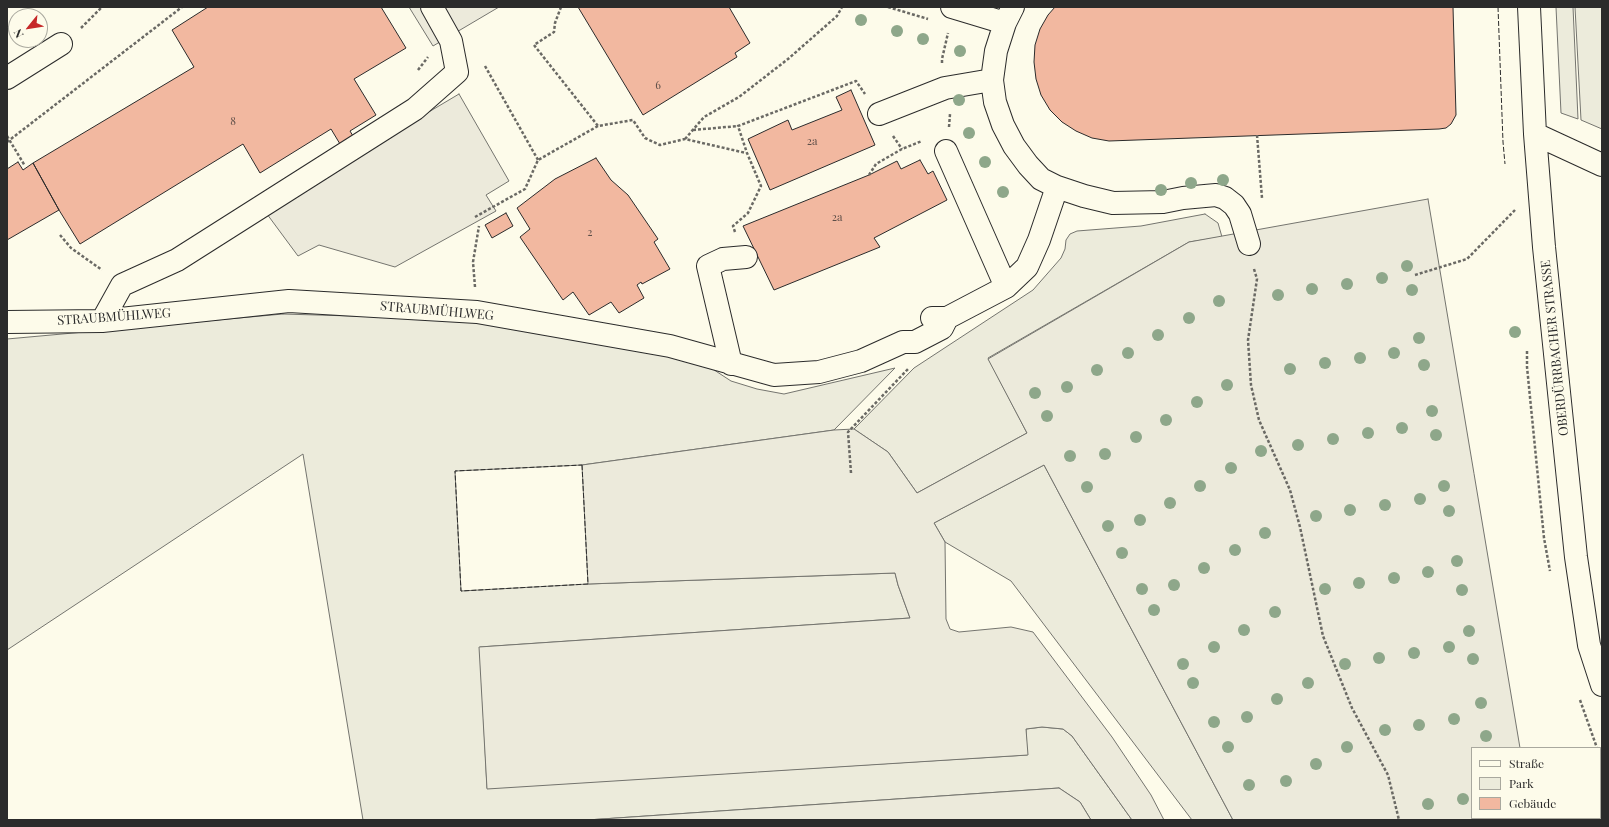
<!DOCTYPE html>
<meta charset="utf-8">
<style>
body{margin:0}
#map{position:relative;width:1609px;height:827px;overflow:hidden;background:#fdfbea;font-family:"Playfair Display",serif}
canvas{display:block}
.frame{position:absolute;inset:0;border:8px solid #2b2b2b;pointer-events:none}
.legend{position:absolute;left:1471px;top:747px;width:130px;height:72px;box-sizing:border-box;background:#fdfbea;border:1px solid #a9a89e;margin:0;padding:5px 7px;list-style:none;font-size:12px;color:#2b2b2b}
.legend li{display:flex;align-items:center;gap:8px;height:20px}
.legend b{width:20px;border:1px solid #a9a89e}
.north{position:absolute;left:8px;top:8px;width:40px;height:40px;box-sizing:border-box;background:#fdfbea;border:1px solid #a9a89e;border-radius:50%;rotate:240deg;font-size:11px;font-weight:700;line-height:16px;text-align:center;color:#2b2b2b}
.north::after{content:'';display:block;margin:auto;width:14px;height:18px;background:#c62828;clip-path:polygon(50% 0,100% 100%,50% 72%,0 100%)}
</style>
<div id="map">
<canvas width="1609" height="827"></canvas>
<div class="frame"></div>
<ul class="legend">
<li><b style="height:5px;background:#fdfbea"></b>Straße</li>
<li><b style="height:11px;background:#ecebdb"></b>Park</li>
<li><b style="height:11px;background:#f2b8a0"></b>Gebäude</li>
</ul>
<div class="north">N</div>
</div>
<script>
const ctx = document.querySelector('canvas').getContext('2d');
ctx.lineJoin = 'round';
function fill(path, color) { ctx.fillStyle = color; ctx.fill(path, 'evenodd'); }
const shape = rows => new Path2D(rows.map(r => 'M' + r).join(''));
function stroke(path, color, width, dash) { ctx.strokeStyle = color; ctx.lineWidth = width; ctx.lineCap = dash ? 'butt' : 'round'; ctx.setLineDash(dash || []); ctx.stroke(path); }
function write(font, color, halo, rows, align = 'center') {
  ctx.font = font + ' "Playfair Display",serif'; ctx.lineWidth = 3; ctx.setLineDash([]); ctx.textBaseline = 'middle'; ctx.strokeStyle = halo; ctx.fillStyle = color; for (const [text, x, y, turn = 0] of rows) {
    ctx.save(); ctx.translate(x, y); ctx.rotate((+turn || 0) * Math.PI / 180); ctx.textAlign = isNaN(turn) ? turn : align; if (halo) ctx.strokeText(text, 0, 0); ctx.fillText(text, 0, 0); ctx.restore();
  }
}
const green = shape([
 [1556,7,1573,7,1578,119,1561,113,1556,7],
 [1575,7,1602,7,1602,129,1581,120,1575,7],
 [1205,214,1218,223,1222,237,1189,242,988,358,1027,433,917,493,888,452,854,429,914,368,1033,290,1061,258,1065,249,1066,240,1070,234,1077,231,1141,226,1205,214],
 [283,314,454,319,622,345,705,364,731,381,757,389,784,394,895,368,834,430,582,465,455,471,461,591,588,584,895,573,898,585,910,618,480,647,487,788,1027,755,1026,729,1042,727,1063,729,1072,736,1132,820,1091,820,1080,802,1059,788,587,820,363,820,303,454,7,650,7,339,283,314],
 [1044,465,1233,820,1192,820,1011,581,945,542,934,523,1044,465]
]);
fill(green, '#ecebdb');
stroke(green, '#74746e', 1);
const parking = shape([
 [409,7,499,7,433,46,409,7],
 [459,94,509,181,486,195,496,211,395,267,319,245,298,256,264,210,459,94],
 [1428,199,1520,748,1472,748,1472,818,1532,818,1532,820,1233,820,1044,465,934,523,945,542,946,619,950,629,959,632,1011,627,1033,632,1112,737,1151,795,1164,820,1132,820,1072,736,1063,729,1042,727,1026,729,1028,755,487,789,479,647,910,618,898,585,895,573,588,584,582,465,834,430,854,429,888,452,917,493,1027,433,988,359,1189,242,1428,199],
 [1059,788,1080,802,1091,820,587,820,1059,788]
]);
fill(parking, '#eceadb');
stroke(parking, '#74746e', 1);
const building = shape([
 [208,7,381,7,406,48,354,79,376,115,350,131,353,136,340,144,331,129,260,173,243,144,80,244,59,210,33,163,194,67,172,30,208,7],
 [578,7,729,7,750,43,735,53,737,57,643,115,578,7],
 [1055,7,1453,7,1456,115,1451,124,1446,128,1439,129,1109,141,1092,138,1076,131,1062,122,1050,110,1041,95,1036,79,1034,62,1035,45,1040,29,1048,15,1055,7],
 [851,90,875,145,770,190,748,139,788,120,792,130,842,110,836,97,851,90],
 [596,158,611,180,628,195,658,239,654,242,670,269,642,284,641,282,637,285,644,298,619,313,611,302,589,315,573,292,563,300,520,237,530,229,517,208,555,179,596,158],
 [920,160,928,174,933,171,947,200,874,238,880,247,774,290,743,226,869,175,897,161,901,169,920,160],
 [18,162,23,170,33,163,59,210,7,240,7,169,18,162],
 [506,213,513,226,492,238,485,225,506,213]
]);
fill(building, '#f2b8a0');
stroke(building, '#2b2b2b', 1);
const minor = shape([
 [952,7,1005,23],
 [1013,7,1005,23,996,51,992,80,995,102,1003,125,1014,146,1028,165,1041,179,1057,187,1084,196,1113,203,1163,202,1183,198,1216,195,1225,198,1234,205,1240,214,1249,244],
 [1529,7,1535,134,1544,247,1576,557,1589,645,1602,685],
 [7,78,61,44],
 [879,114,945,88,992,80],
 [1535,134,1602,165],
 [946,151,1006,287],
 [932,318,947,318,1006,287,1027,267,1039,240,1057,187],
 [102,321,122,285,177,260,415,109,457,72,451,41,432,7],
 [7,322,102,321,289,301,477,312,670,346,774,375,819,372,861,361,903,342,915,342,942,328,947,318],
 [731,364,708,266,723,259,746,257]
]);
stroke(minor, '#2b2b2b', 24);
stroke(shape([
 [561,7,555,23,554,32,534,45,598,126],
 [888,7,928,19],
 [81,28,102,7],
 [942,63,942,59,948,33],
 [485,66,538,160],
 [418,70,428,57],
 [949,127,950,114],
 [693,130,738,126],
 [1257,135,1262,198],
 [7,136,25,166],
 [893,136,902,149],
 [685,139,704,117,739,97,788,59,837,16,842,7],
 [7,142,182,7],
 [869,175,876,164,902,149,922,141],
 [475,217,525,189,538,160,598,126,633,120,645,138,660,145,685,139,746,153],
 [735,232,733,226,748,213,761,186,747,153,738,126,856,81,865,94],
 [60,235,71,248,102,270],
 [1254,269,1257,279,1248,340,1251,385,1259,420,1290,490,1300,527,1323,636,1352,708,1388,775,1399,820],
 [1415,275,1467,259,1515,210],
 [475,287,473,262,479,226],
 [1527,351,1527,367,1544,538,1550,571],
 [851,473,848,432,908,369],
 [1580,700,1597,748],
 [1600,756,1602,761]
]), '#6a6964', 2.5, [3, 2]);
stroke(minor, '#fdfbea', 22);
stroke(shape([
 [1498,7,1503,142,1505,164],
 [582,465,588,584,461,591,455,471,582,465]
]), '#2b2b2b', 1, [5, 2]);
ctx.fillStyle = '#8ea78a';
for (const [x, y] of [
 [861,20],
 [897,31],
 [923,39],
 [960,51],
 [959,100],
 [969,133],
 [985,162],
 [1223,180],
 [1191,183],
 [1161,190],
 [1003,192],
 [1407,266],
 [1382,278],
 [1347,284],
 [1312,289],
 [1412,290],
 [1278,295],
 [1219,301],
 [1189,318],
 [1515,332],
 [1158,335],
 [1419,338],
 [1128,353],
 [1394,353],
 [1360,358],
 [1325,363],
 [1424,365],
 [1290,369],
 [1097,370],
 [1227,385],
 [1067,387],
 [1035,393],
 [1197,402],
 [1432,411],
 [1047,416],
 [1166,420],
 [1402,428],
 [1368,433],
 [1436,435],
 [1136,437],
 [1333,439],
 [1298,445],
 [1261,451],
 [1105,454],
 [1070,456],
 [1231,468],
 [1200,486],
 [1444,486],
 [1087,487],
 [1420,499],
 [1170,503],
 [1385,505],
 [1350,510],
 [1449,511],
 [1316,516],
 [1140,520],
 [1108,526],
 [1265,533],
 [1235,550],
 [1122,553],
 [1457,561],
 [1204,568],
 [1428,572],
 [1394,578],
 [1359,583],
 [1174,585],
 [1142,589],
 [1325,589],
 [1462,590],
 [1154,610],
 [1275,612],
 [1244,630],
 [1469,631],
 [1214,647],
 [1449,647],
 [1414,653],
 [1379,658],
 [1473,659],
 [1183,664],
 [1345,664],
 [1193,683],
 [1308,683],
 [1277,699],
 [1481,703],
 [1247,717],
 [1454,719],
 [1214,722],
 [1419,725],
 [1385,730],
 [1486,736],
 [1228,747],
 [1347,747],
 [1316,764],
 [1286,781],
 [1249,785],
 [1463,799],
 [1428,804]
]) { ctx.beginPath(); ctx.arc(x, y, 6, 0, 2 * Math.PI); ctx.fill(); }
write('11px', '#5d4e48', null, [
 ["6",658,86],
 ["8",233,122],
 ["2a",812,142],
 ["2a",837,218],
 ["2",590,233]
]);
write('13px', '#2b2b2b', '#fdfbea', [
 ["STRAUBMÜHLWEG",437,311,5],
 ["STRAUBMÜHLWEG",114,317,-4],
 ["OBERDÜRRBACHER STRASSE",1555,348,-96]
]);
</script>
